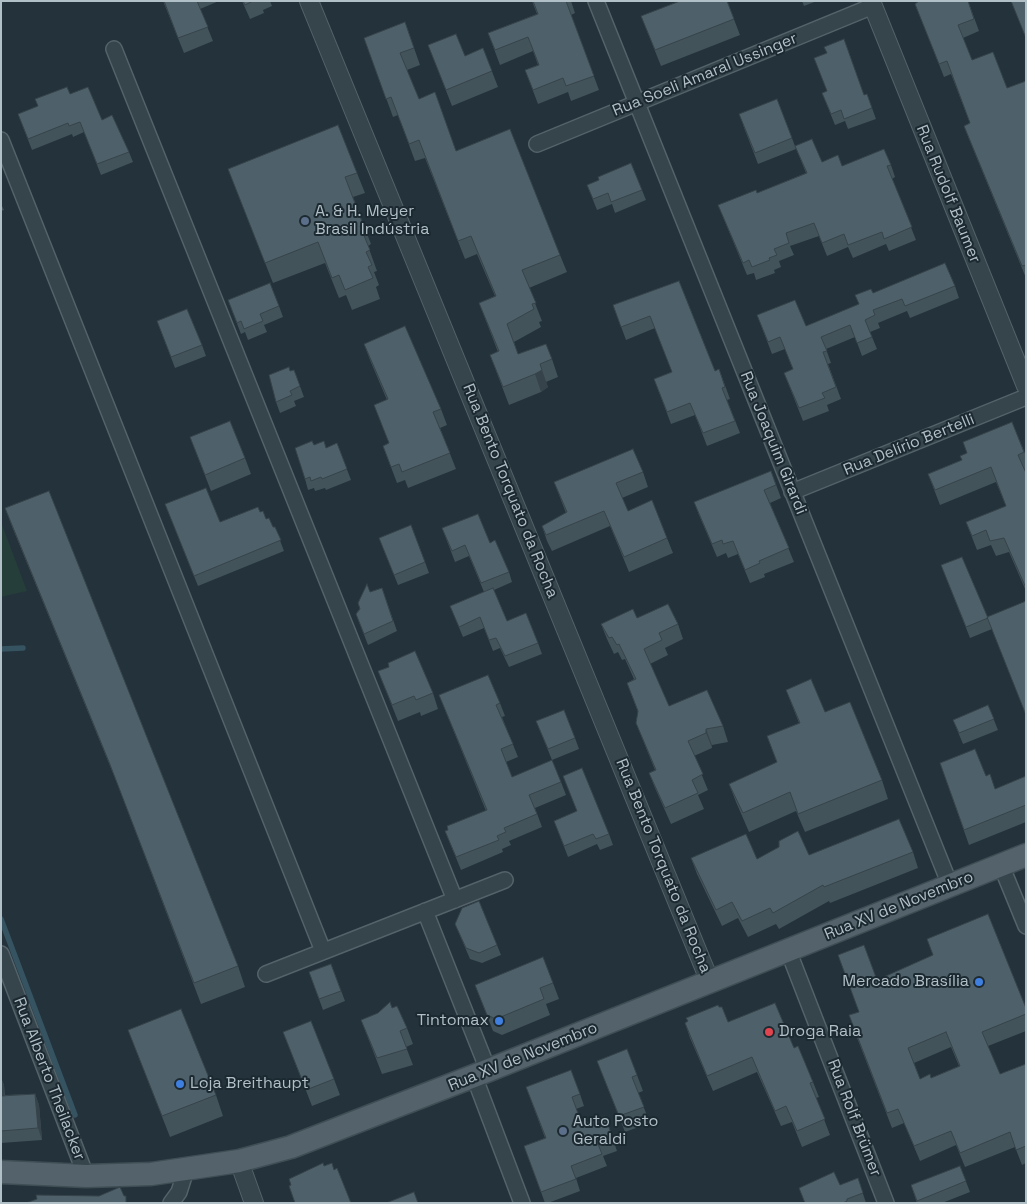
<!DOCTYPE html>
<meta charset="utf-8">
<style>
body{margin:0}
#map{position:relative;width:1027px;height:1204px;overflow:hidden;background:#23323b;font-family:"Space Grotesk",sans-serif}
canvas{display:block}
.frame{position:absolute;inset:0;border:2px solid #b1bfc7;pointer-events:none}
</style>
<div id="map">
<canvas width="1027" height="1204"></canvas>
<div class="frame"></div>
</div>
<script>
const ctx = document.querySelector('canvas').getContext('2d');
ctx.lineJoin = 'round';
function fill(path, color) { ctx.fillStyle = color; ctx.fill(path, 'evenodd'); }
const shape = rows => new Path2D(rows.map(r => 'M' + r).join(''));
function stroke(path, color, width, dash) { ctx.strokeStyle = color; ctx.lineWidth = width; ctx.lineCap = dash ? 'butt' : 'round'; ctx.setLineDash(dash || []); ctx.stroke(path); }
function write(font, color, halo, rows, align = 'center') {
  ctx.font = font + ' "Space Grotesk",sans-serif'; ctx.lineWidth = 4; ctx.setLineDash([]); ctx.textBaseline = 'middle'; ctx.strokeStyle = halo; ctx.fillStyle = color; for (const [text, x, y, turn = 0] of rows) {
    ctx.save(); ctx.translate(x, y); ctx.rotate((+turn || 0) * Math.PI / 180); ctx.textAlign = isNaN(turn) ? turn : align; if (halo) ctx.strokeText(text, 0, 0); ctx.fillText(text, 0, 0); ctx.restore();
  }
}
fill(shape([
 [1,522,27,591,1,597]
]), '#263e3a');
stroke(shape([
 [1,649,23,648],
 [1,919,75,1115]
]), '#365361', 5.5);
const minor = shape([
 [596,1,950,885],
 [114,49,455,900],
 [1,140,323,951],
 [537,144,873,6],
 [792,492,1026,397],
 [1001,865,1026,926],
 [425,911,488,1070],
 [788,950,886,1203],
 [1,954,86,1176],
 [266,974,505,880],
 [474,1076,522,1203],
 [171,1203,179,1192,186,1170]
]);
const tertiary = shape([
 [309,1,710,982],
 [871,1,1026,386],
 [239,1161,254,1203]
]);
const primary = shape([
 [1,1172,86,1176,151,1174,239,1161,291,1147,474,1076,1026,855]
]);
stroke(minor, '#546269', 18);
stroke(tertiary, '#546269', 20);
stroke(primary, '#3f4d54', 25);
stroke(minor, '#36444b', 15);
stroke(tertiary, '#36444b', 18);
stroke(primary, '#54636b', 22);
fill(shape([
 [163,1,219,1,200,9,213,41,184,53],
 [242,1,270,1,272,6,263,10,264,13,250,19],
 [532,1,571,1,575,13,571,15,599,90,571,101,568,92,538,104,525,70,538,65,533,51,500,65,488,33,537,14],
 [727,1,740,35,661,66,641,16],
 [802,1,817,1,804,6],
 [968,1,979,31,963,38,972,60,1007,88,1026,81,1026,278,969,139,964,126,970,123,951,74,944,77,915,4,919,2],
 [405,22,420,65,407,70,419,99,456,151,560,255,567,272,529,288,542,321,539,322,541,327,514,342,518,354,552,359,558,377,546,382,548,387,541,392,509,405,490,355,498,352,479,303,495,296,477,254,465,259,425,158,415,161,398,115,393,117,364,38],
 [428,45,465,56,483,48,498,87,452,106],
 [822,93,864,95,867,94,876,119,848,129,845,121,835,125],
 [70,94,102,120,129,152,133,162,101,175,84,132,73,137,72,134,32,150,18,114],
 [743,125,792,138,796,149,758,164],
 [795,146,822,162,842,166,891,165,895,177,892,179,916,240,889,251,886,244,853,258,848,247,827,256,819,236,790,246,794,255,779,261,781,267,774,270,775,273,756,280,754,273,747,275,718,205,757,193,806,173],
 [228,169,357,173,365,193,353,197,371,244,368,246,377,271,374,272,379,285,376,287,380,299,352,310,346,295,339,298,325,263,273,283],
 [587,185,642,190,646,200,615,213,612,204,597,210],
 [1,204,4,210,1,211],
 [679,281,715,371,719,369,730,399,727,400,740,433,707,446,695,415,671,424,654,379,672,372,655,328,626,340,613,305],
 [955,286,959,298,910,318,907,311,878,323,880,328,870,332,877,349,862,356,855,337,826,349,831,363,828,364,841,399,827,405,829,411,803,421,784,373,793,370,785,349,772,354,757,315,806,326,859,305,873,293],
 [228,300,279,306,283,317,264,325,267,332,248,340,245,332,241,334],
 [157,321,202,345,206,356,175,368],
 [364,344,441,409,447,425,440,428,456,469,408,488,405,480,397,483,383,446,389,443,374,405,387,400,370,360],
 [294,370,304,397,294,401,296,406,280,413,276,402,290,371],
 [1012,422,1026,456,1026,468,1024,469,1026,473,1026,591,1009,552,996,556,991,545,977,550,966,522,1006,506,996,482,940,505,928,474,962,460,967,453],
 [190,437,245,458,251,474,211,491],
 [337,443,351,480,326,490,325,488,315,491,314,488,308,490,305,479,314,445,326,448],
 [771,471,781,498,770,503,794,562,764,574,765,577,750,583,738,554,728,558,726,553,717,557,699,515,694,502],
 [643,472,648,487,622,498,628,511,667,538,673,553,629,572,610,526,552,551,547,541,542,526,566,513,554,482],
 [165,504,220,522,260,512,273,527,275,527,284,551,198,586],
 [5,508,238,966,245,987,201,1004,117,783,13,529],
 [442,528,490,543,509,572,512,582,494,590,507,621,538,643,542,654,509,667,500,648,493,651,484,628,463,637,450,606,484,592,469,556,455,562],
 [379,538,425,562,429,573,398,585],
 [941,565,988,618,992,629,970,638],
 [382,588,397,631,368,645,356,614,370,592],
 [637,618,678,624,683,639,665,648,668,655,650,664,669,706,723,726,728,742,712,745,712,748,694,756,708,790,698,795,704,809,671,824,655,788,649,773,655,770,642,738,636,723,638,712,627,683,634,679,625,659,622,660,618,652,614,654,607,639,601,624],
 [378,671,433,693,438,709,421,716,420,712,398,721],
 [786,690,825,712,882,780,888,799,805,832,796,811,749,832,736,802,729,784,777,763,767,736,799,723],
 [439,695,500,703,505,716,502,717,518,757,506,762,512,777,561,782,566,795,535,808,542,827,509,841,511,845,502,849,503,852,461,870,445,831,486,811],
 [988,705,998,730,963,744,953,720],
 [536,721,575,738,579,749,552,760],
 [940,763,986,776,995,789,1026,776,1026,822,969,845],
 [563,776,609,834,613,845,600,850,597,844,568,857,554,821,577,811],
 [913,852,918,868,830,903,829,901,779,929,776,924,748,937,738,918,722,926,697,874,691,858,757,859,809,855],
 [455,924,497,945,501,955,482,963,470,959],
 [927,939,1026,1008,1026,1031,988,1046,1000,1074,1026,1064,1026,1163,1022,1165,1015,1147,965,1167,956,1145,920,1161,904,1123,892,1128,854,1030,859,1012,877,980,933,955],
 [951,1047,959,1066,931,1078,920,1079,914,1063],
 [331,964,345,1001,323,1010,309,972],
 [553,983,559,999,546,1004,550,1015,502,1035,493,1031,475,985],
 [719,1007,728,1022,794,1048,813,1082,819,1097,816,1098,830,1135,802,1147,792,1122,781,1126,757,1072,713,1091,690,1038,685,1023],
 [392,1008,407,1028,413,1044,406,1047,413,1065,382,1074,361,1020],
 [128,1030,216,1095,223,1116,170,1137],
 [283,1032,334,1079,340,1095,312,1106],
 [597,1061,637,1075,643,1091,638,1093,650,1123,625,1132],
 [1,1078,4,1085,5,1095,35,1094,39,1105,42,1140,1,1143],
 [526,1087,580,1094,584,1106,576,1109,582,1124,605,1116,617,1151,603,1156,607,1166,576,1178,580,1191,548,1203,545,1203,524,1146,545,1138],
 [960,1166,970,1192,942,1203,917,1203,911,1185],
 [858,1178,866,1203,805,1203,799,1188,840,1185]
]), '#43535a');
fill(shape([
 [542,370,548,387,541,392,535,374],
 [706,729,712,745,712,748,706,733],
 [1,1078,4,1085,5,1108,1,1097],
 [35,1094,39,1105,42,1140,38,1128]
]), '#37434a');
const building = shape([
 [164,1,197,1,208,27,178,38,164,1],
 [243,1,253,1,245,5,243,1],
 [533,1,566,1,594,76,566,86,563,78,533,90,525,70,539,65,528,37,495,50,488,33,538,14,533,1],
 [680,1,727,1,734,19,655,50,641,16,680,1],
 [919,1,968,1,974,19,958,25,972,60,993,52,1007,88,1026,81,1026,265,1022,266,964,126,970,123,947,61,939,64,915,4,919,1],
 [1011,1,1026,1,1026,38,1011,1],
 [405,22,414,48,400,53,419,99,435,92,456,151,510,129,560,255,522,270,536,303,532,304,534,309,507,324,518,354,546,344,552,359,540,364,542,370,535,374,503,387,490,355,499,351,479,303,496,296,471,236,458,241,419,140,409,144,391,97,386,99,364,38,405,22],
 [456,34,465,56,483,48,492,71,446,90,428,45,456,34],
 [844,39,864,95,867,94,872,108,844,119,841,110,831,114,822,93,827,91,814,58,827,53,824,47,844,39],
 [67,87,70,94,88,87,102,120,112,115,129,152,97,164,80,122,69,126,68,123,28,139,18,114,38,106,35,99,67,87],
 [777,99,792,138,755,153,739,114,777,99],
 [338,125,357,173,345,177,363,224,360,226,370,250,366,252,372,265,368,267,373,278,345,290,339,275,332,278,318,242,265,263,228,169,338,125],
 [812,139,822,162,838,155,842,166,884,149,891,165,887,166,912,227,884,239,882,232,848,245,844,234,822,243,814,223,786,233,789,243,774,249,777,255,769,258,770,260,752,267,749,260,743,263,718,205,756,190,757,193,807,173,795,146,812,139],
 [631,163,642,190,611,202,608,193,593,199,587,185,599,180,598,177,631,163],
 [945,263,955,286,905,306,902,299,873,310,875,315,865,320,872,337,857,343,850,325,821,337,827,351,823,352,836,387,822,393,825,398,799,408,784,373,793,369,780,337,768,342,757,315,795,300,806,326,859,304,855,295,871,289,873,293,945,263],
 [679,281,715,371,719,369,725,387,722,388,735,421,703,433,690,403,667,412,654,379,672,372,650,316,621,327,613,305,679,281],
 [270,283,279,306,260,314,263,321,244,329,241,321,237,323,228,300,270,283],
 [187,309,202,345,171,357,157,321,187,309],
 [405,326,441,409,433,412,450,453,402,472,399,464,391,467,383,446,389,443,374,405,388,399,364,344,405,326],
 [289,367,290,371,294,370,300,386,290,391,292,395,276,402,269,375,289,367],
 [230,421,245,458,205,475,190,437,230,421],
 [1012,422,1024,452,1018,455,1026,473,1026,588,1004,538,990,541,986,530,972,536,966,522,1006,506,991,467,935,490,928,474,962,460,960,456,967,453,963,442,1012,422],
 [312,441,314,445,324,441,326,448,337,443,347,469,322,479,321,477,311,481,310,477,305,479,295,448,312,441],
 [633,449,643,472,616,483,628,511,652,500,667,538,624,557,604,511,546,535,542,526,567,512,554,482,633,449],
 [771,471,776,485,764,490,789,548,759,561,760,563,745,570,733,541,723,544,722,540,712,544,694,502,771,471],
 [206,488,220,522,258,507,260,512,263,511,266,519,269,518,273,527,275,527,281,540,194,576,165,504,206,488],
 [49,491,238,966,194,983,109,762,5,508,49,491],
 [478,514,490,543,495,540,509,572,481,583,465,545,452,551,442,528,478,514],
 [411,525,425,562,394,575,379,538,411,525],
 [962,557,988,618,966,627,941,565,962,557],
 [367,584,370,592,382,588,393,621,364,634,356,614,360,609,358,603,367,584],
 [493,588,507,621,526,613,538,643,505,656,496,638,489,640,480,617,459,627,450,606,493,588],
 [1026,601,1026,715,987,617,1026,601],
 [668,604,678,624,659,633,662,640,644,649,669,706,707,690,723,726,706,729,706,733,688,741,703,774,692,780,698,793,665,808,649,773,656,770,636,723,638,711,627,683,636,679,619,644,617,645,612,637,609,638,601,624,633,609,637,618,668,604],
 [415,651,433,693,416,700,414,696,392,705,378,671,389,667,388,663,415,651],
 [488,675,500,703,496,705,513,744,501,749,512,777,552,760,561,782,529,795,537,814,504,828,506,832,497,836,499,840,456,857,445,831,448,830,447,826,487,810,439,695,488,675],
 [811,679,825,712,850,702,882,780,798,814,790,792,743,813,729,784,777,762,767,736,800,723,786,690,811,679],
 [988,705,994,719,959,733,953,720,988,705],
 [564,710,575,738,548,749,536,721,564,710],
 [975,749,986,776,990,774,995,789,1026,776,1026,805,964,830,940,763,975,749],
 [582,768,609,834,596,839,593,834,564,846,554,821,577,811,563,776,582,768],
 [899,819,913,852,824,887,823,885,773,913,770,908,742,921,732,902,716,910,691,858,746,834,757,859,779,847,779,841,798,831,809,855,899,819],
 [479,901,497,945,479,953,466,948,455,924,462,908,479,901],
 [988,914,1026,1008,1026,1014,982,1032,1000,1074,1026,1064,1026,1146,1016,1150,1010,1132,960,1153,951,1131,914,1146,898,1109,887,1113,849,1015,859,1012,838,955,864,945,877,980,933,955,927,939,988,914],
 [946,1032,960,1066,931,1078,930,1074,920,1079,908,1048,946,1032],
 [543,957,553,983,540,988,544,999,496,1019,487,1015,475,985,543,957],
 [331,964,341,991,319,999,309,972,331,964],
 [390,1002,392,1008,397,1006,407,1028,400,1031,407,1049,377,1058,361,1020,378,1013,390,1002],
 [775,1003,794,1048,798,1046,813,1082,810,1083,825,1119,797,1131,786,1106,775,1111,752,1057,707,1076,685,1023,688,1021,686,1018,718,1005,719,1007,722,1007,728,1022,775,1003],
 [181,1009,216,1095,162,1116,128,1030,181,1009],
 [311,1021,334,1079,306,1090,283,1032,311,1021],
 [627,1049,637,1075,632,1077,644,1107,619,1116,597,1061,627,1049],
 [571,1070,580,1094,572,1097,582,1124,605,1116,613,1139,598,1144,602,1154,571,1166,576,1179,541,1192,524,1146,546,1138,526,1087,571,1070],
 [35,1094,38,1128,1,1131,1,1096,35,1094],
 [323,1163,324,1166,332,1163,334,1170,337,1168,351,1203,295,1203,289,1186,291,1185,289,1179,323,1163],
 [960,1166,966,1181,917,1201,911,1185,960,1166],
 [834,1172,840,1185,858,1178,863,1193,847,1199,847,1201,843,1203,805,1203,799,1188,834,1172],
 [120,1187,124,1196,126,1196,126,1202,125,1203,26,1203,37,1199,36,1195,99,1196,120,1187],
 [414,1192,418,1203,386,1203,414,1192]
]);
fill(building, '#4e6069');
stroke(building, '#37434a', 1);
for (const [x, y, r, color] of [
 [305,221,5,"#5c6f8a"],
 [979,982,5,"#3f7fe0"],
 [499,1021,5,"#3f7fe0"],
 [769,1032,5,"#e0444e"],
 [180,1084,5,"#3f7fe0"],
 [563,1131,5,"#5c6f8a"]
]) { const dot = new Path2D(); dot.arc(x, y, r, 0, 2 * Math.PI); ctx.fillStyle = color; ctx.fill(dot); stroke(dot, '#1c2930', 2); }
write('16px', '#b1bfc7', '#1c2930', [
 ["Rua Soeli Amaral Ussinger",705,75,-22],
 ["Rua Rudolf Baumer",948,194,68],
 ["Rua Joaquim Girardi",773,443,68],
 ["Rua Delírio Bertelli",909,445,-22],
 ["Rua Bento Torquato da Rocha",510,491,68],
 ["Rua Bento Torquato da Rocha",663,866,68],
 ["Rua XV de Novembro",899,906,-22],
 ["Rua XV de Novembro",523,1057,-22],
 ["Rua Alberto Theilacker",49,1079,69],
 ["Rua Rolf Brümer",854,1118,69]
]);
write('16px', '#b1bfc7', '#1c2930', [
 ["A. & H. Meyer",315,212],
 ["Brasil Indústria",315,230],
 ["Mercado Brasília",969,982,"right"],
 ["Tintomax",489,1021,"right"],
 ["Droga Raia",779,1032],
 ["Loja Breithaupt",190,1084],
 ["Auto Posto",573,1122],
 ["Geraldi",573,1140]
], 'left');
</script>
